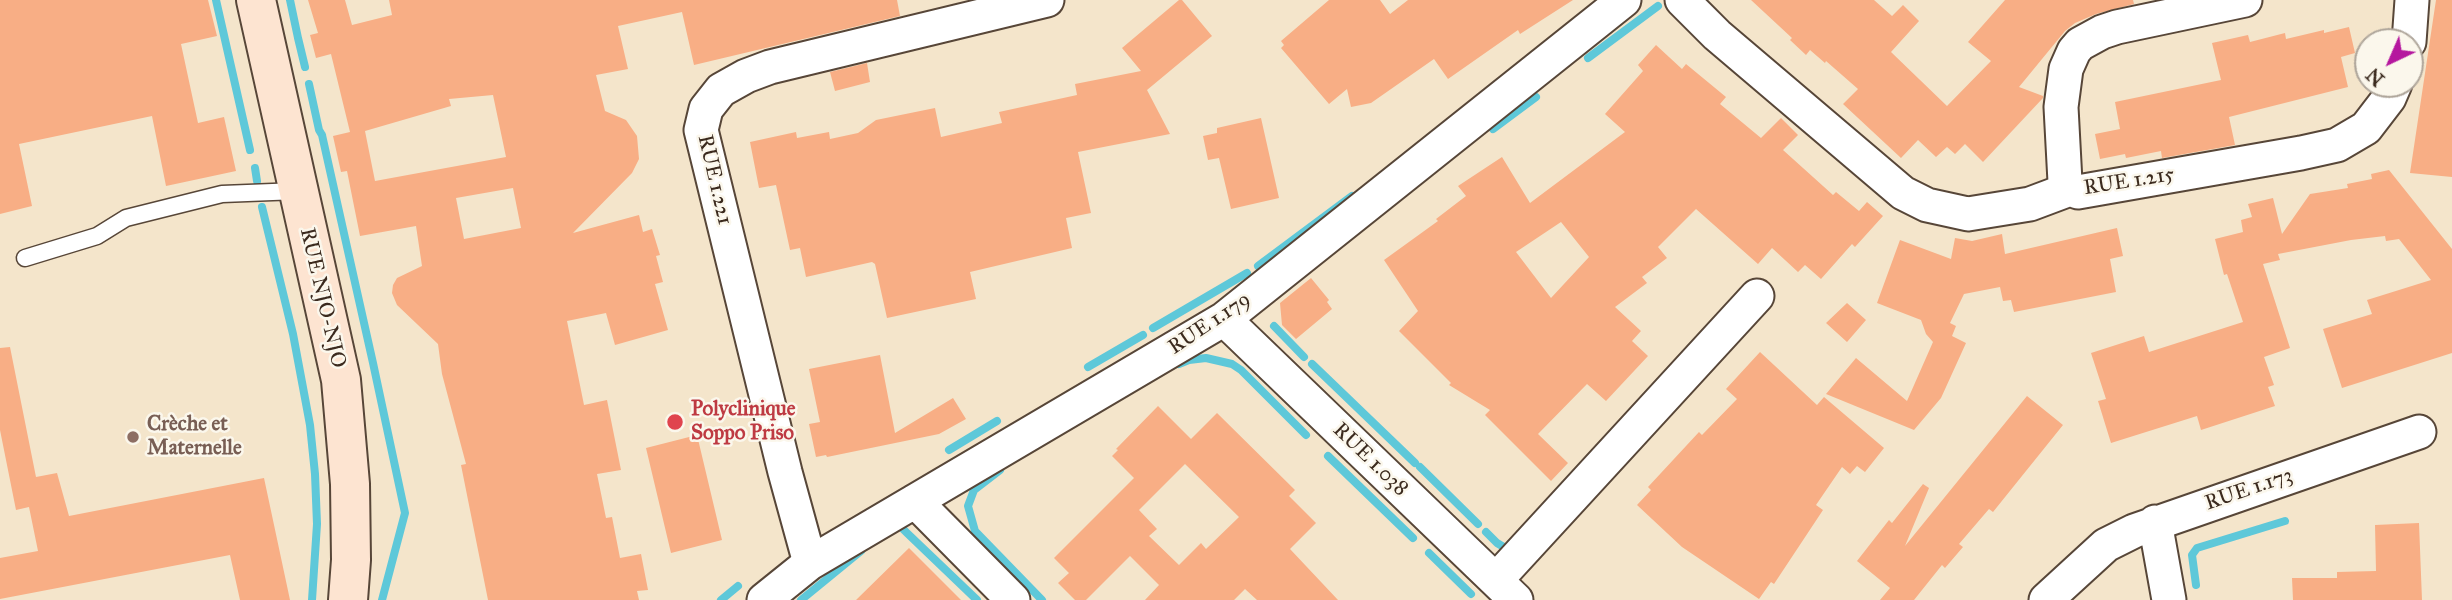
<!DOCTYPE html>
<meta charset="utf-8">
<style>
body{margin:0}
#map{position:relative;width:2452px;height:600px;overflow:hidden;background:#f4e5cb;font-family:"IM FELL Great Primer",serif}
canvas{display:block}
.north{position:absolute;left:2354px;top:28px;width:70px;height:70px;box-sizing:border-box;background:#fbf7ec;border:2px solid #aea59a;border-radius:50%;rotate:224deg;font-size:19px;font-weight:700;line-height:28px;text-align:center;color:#3b2a1e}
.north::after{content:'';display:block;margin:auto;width:24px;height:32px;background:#b5179e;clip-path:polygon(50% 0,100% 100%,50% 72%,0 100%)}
</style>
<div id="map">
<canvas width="2452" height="600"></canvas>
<div class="north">N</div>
</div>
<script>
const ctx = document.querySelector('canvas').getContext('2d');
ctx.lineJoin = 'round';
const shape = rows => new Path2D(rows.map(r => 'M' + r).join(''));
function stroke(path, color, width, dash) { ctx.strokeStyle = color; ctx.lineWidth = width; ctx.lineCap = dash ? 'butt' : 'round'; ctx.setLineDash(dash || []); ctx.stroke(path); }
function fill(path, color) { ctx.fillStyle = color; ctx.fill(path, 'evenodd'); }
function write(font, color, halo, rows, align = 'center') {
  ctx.font = font + ' "IM FELL Great Primer",serif'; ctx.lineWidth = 5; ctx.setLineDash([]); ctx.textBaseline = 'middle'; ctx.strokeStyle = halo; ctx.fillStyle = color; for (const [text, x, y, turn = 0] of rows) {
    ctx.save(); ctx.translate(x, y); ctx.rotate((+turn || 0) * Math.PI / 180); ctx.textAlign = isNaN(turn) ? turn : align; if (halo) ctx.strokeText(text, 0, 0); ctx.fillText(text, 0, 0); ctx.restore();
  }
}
stroke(shape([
 [216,0,250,150],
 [290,0,298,38],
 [298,38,305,67],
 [1588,58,1658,6],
 [309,84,319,130,322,135],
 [1493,129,1536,97],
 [322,135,360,305],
 [255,168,257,181],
 [262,207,293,334,310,425,315,474,317,524,312,600],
 [1258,266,1352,196],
 [360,305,373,363],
 [1274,326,1304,357],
 [1153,328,1247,273],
 [373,363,405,513,382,600],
 [1179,364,1189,360,1206,358,1232,364,1241,370,1306,435],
 [1312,364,1415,463],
 [1088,367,1143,335],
 [949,450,997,421],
 [1328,456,1413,538],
 [1420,467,1478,524],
 [1000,470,974,490,968,506,975,531,1042,600],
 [894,526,901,527,907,533,977,600],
 [1486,532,1497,543,1507,549],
 [1429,553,1471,594],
 [2196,585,2192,555,2197,548,2285,521],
 [721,600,738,586],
 [801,600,861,551]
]), '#5ec8d9', 8);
fill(shape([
 [0,0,208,0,217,36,181,44,198,123,224,117,236,171,166,186,152,116,19,144,32,206,0,214],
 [308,0,345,0,352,25,392,15,389,0,897,0,900,16,694,65,682,12,618,26,628,69,596,75,605,111,626,120,637,136,639,159,632,173,573,233,639,215,643,232,652,229,660,255,656,256,663,282,655,284,668,330,615,345,606,313,567,321,584,405,607,400,621,470,597,474,606,518,612,517,620,558,641,554,648,590,637,591,639,600,488,600,461,465,466,464,442,374,438,344,397,305,392,293,393,285,397,278,422,266,416,226,360,236,347,171,341,172,333,136,350,132,331,54,316,58,310,35,318,33],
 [493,95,506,157,375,181,365,131,451,106,449,99],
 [513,188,521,228,464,239,456,198],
 [1179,0,1182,0,1212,36,1147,90,1170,134,1078,152,1091,213,1066,218,1072,248,970,272,976,299,887,318,875,264,872,262,806,277,800,248,790,250,776,185,759,188,750,142,796,132,797,138,829,132,830,139,858,133,876,120,935,108,941,137,1002,123,999,112,1077,95,1075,84,1141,71,1122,48],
 [1329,0,1380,0,1390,14,1408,0,1573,0,1520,34,1518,30,1448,79,1434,59,1371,103,1351,107,1347,89,1329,104,1281,48,1284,45,1281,41],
 [1751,0,1874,0,1892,16,1903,5,1919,21,1891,52,1947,106,1991,61,1968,42,2005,0,2133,0,2134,4,2096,14,2075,23,2065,31,2019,87,2043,96,2043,98,1983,162,1965,144,1955,154,1947,147,1936,157,1918,140,1901,158,1843,104,1858,89,1826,61,1825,63,1810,50,1806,55,1790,40,1792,38],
 [2436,0,2452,0,2452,177,2410,173],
 [2349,27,2355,53,2341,57,2348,87,2229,117,2235,145,2162,158,2161,151,2126,158,2125,154,2100,159,2095,134,2120,129,2115,102,2221,80,2212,43,2248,35,2250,42,2285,33,2286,39,2324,30,2324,33],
 [1656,45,1682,69,1686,64,1726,97,1720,104,1761,138,1781,118,1798,135,1783,150,1833,195,1836,192,1859,211,1867,202,1883,216,1855,247,1852,244,1821,279,1805,265,1798,272,1772,248,1758,264,1696,209,1658,247,1667,258,1642,277,1647,283,1615,307,1641,331,1632,341,1648,356,1606,401,1587,384,1538,434,1568,463,1551,481,1485,415,1490,410,1449,385,1451,383,1399,331,1418,311,1384,260,1438,221,1436,219,1466,196,1458,186,1502,157,1530,203,1625,132,1605,114,1643,71,1638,65],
 [1561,222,1589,257,1551,298,1516,252],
 [867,63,870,82,835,91,830,72],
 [1261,118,1279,198,1231,209,1219,158,1208,160,1203,136,1217,133,1217,128],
 [2389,170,2452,249,2452,353,2342,388,2323,329,2372,314,2367,300,2431,280,2399,239,2386,241,2385,236,2351,240,2278,254,2280,260,2263,264,2290,348,2264,357,2274,385,2268,387,2275,406,2201,430,2197,416,2111,443,2098,401,2106,399,2091,353,2144,336,2149,352,2243,322,2227,274,2224,275,2215,239,2243,232,2241,220,2252,217,2248,204,2273,198,2282,234,2310,194,2348,188,2347,184,2372,179,2371,174],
 [2117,228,2123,256,2110,259,2116,292,2014,312,2011,300,2003,301,2000,287,1964,294,1950,323,1956,326,1952,336,1966,343,1941,398,1914,430,1826,394,1856,358,1907,401,1933,342,1926,334,1921,320,1877,303,1900,240,1951,259,1955,238,1972,241,2002,234,2005,254],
 [1311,278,1329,300,1327,302,1332,309,1296,339,1282,325,1280,303],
 [1847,303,1866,320,1847,342,1826,323],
 [10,347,36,477,57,473,69,516,264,478,290,600,240,600,230,555,0,599,0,558,38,551,29,507,16,510,0,430,0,348],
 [1760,352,1817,405,1824,397,1884,448,1865,472,1857,466,1850,474,1842,467,1816,505,1823,510,1774,584,1771,582,1759,599,1682,547,1637,505,1651,490,1648,487,1699,432,1702,435,1737,399,1726,389],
 [880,355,895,433,953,398,966,419,939,434,827,457,826,455,816,457,809,424,820,422,809,369],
 [2027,396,2063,425,1993,512,1989,509,1959,544,1963,547,1945,568,1942,565,1914,600,1880,600,1890,588,1857,561,1889,520,1892,523,1923,484,1929,488,1905,546],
 [1158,406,1191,439,1217,413,1295,490,1289,496,1316,523,1290,549,1338,600,1257,600,1245,589,1234,600,1145,600,1159,585,1130,556,1086,600,1075,600,1058,583,1069,573,1054,558,1134,478,1112,456,1118,450,1116,449],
 [1185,464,1239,517,1206,549,1201,543,1179,565,1149,536,1157,529,1139,510],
 [697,435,722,540,671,553,646,448],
 [2419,523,2422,600,2293,600,2292,578,2337,578,2337,572,2376,571,2375,525],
 [909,548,961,600,856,600]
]), '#f8ae85');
const lane = shape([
 [25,258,97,236,126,218,222,194,298,191]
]);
const street = shape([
 [1682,0,1717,35,1903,193,1927,205,1968,214,2030,204,2070,189],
 [2245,0,2117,27,2102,32,2080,44,2074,51,2066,69,2061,107,2065,182,2070,189,2078,192,2301,153,2337,145,2366,128,2389,98,2395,84],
 [2409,42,2412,0],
 [1224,319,1516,600],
 [915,501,1013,600],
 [2155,522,2169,600],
 [810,563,785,472,701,130,706,109,721,90,746,76,770,67,1047,0],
 [1496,580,1757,296],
 [764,600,810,563,1224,319,1624,0],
 [2046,600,2106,545,2134,531,2419,432]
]);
const secondary = shape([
 [256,0,341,380,350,484,351,560,348,600]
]);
stroke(lane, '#574638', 19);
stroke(street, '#574638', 37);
stroke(secondary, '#574638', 42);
stroke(lane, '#fff', 16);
stroke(street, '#fff', 33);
stroke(secondary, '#fde4d1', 38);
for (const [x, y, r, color] of [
 [675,422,9,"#e0444e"],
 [133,437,7,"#8d6e63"]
]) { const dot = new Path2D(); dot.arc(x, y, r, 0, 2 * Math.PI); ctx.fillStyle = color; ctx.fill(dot); stroke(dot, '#fbf7ec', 2.5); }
write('21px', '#3b2a1e', '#fbf7ec', [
 ["RUE 1.221",714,180,77],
 ["RUE 1.215",2129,182,-9],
 ["RUE NJO-NJO",322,298,77],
 ["RUE 1.179",1210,324,-34],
 ["RUE 1.038",1370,460,44],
 ["RUE 1.173",2249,490,-19]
]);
write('bold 21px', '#be3a42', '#fbf7ec', [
 ["Polyclinique",691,410],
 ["Soppo Priso",691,434]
], 'left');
write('bold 21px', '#785e54', '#fbf7ec', [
 ["Crèche et",147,425],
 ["Maternelle",147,449]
], 'left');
</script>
